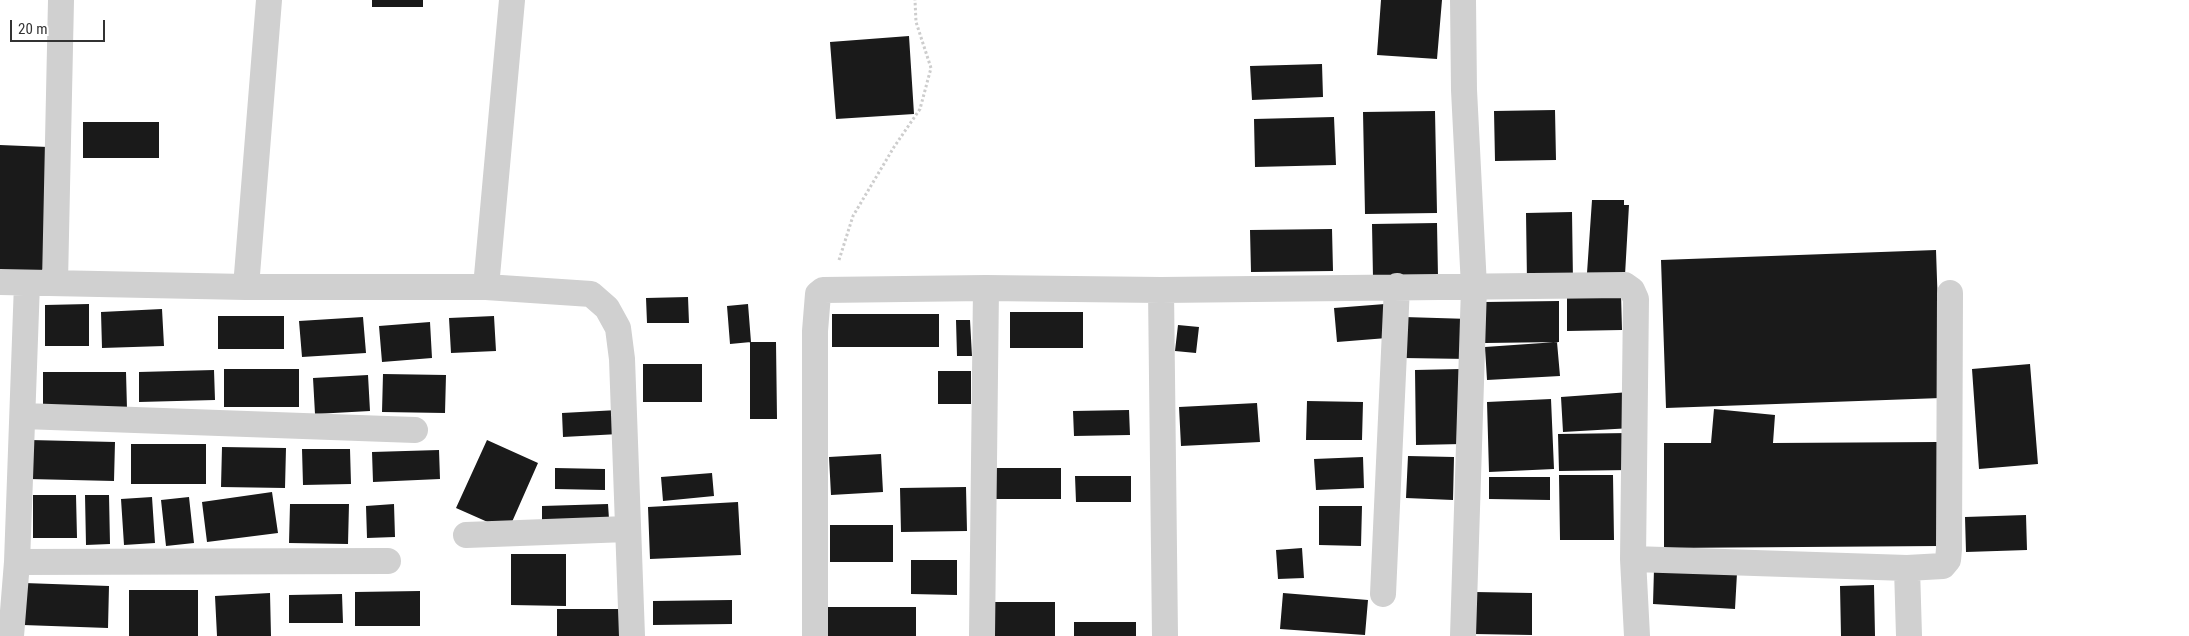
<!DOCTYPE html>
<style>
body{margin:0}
#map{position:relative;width:2189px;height:636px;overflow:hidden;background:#fff;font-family:"Roboto Condensed",sans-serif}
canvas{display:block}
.scale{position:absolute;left:10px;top:20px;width:95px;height:22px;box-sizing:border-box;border:2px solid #333;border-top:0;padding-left:6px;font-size:15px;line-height:18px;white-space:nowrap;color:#333;-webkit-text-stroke:4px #fff;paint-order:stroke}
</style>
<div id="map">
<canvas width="2189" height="636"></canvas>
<div class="scale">20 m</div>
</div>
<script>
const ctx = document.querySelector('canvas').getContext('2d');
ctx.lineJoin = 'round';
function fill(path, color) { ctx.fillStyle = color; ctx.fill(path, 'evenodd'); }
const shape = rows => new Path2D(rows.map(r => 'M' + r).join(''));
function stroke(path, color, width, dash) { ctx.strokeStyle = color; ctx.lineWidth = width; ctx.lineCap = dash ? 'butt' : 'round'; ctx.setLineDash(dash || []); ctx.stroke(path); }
fill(shape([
 [372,0,423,0,423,7,372,7],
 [1381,0,1442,0,1437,59,1377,55],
 [909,36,914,114,836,119,830,42],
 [1322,64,1323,97,1252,100,1250,66],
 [1555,110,1556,160,1495,161,1494,111],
 [1435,111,1437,213,1365,214,1363,112],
 [1334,117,1336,165,1255,167,1254,119],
 [83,122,159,122,159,158,83,158],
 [0,145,48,147,44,272,0,272],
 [1592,200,1624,200,1624,205,1629,205,1625,275,1587,273],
 [1572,212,1573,282,1527,282,1526,213],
 [1437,223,1438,277,1373,278,1372,224],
 [1332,229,1333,271,1251,272,1250,230],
 [1936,250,1941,398,1666,408,1661,260],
 [1621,293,1622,330,1567,331,1567,294],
 [688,297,689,323,647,323,646,298],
 [1559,301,1559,342,1485,343,1485,302],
 [89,304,89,346,45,346,45,305],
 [748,304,751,342,730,344,727,306],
 [1385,304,1387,338,1337,342,1334,308],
 [162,309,164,346,102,348,101,312],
 [1010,312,1083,312,1083,348,1010,348],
 [832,314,939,314,939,347,832,347],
 [218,316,284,316,284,349,218,349],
 [494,316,496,351,451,353,449,318],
 [363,317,366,353,302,357,299,321],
 [1404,317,1470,319,1469,359,1403,358],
 [956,320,970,320,972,356,957,356],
 [430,322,432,358,382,362,379,326],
 [1178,325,1199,327,1196,353,1175,351],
 [750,342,776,342,777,419,750,419],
 [1557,342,1560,376,1487,380,1485,347],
 [643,364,702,364,702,402,643,402],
 [2030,364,2038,464,1979,469,1972,369],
 [224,369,299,369,299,407,224,407],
 [1461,369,1462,444,1416,445,1415,370],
 [214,370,215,400,139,402,139,372],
 [938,371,971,371,971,404,938,404],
 [43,372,126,372,127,409,43,409],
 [383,374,446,375,445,413,382,412],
 [368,375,370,411,315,414,313,378],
 [1630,392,1632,428,1563,432,1561,397],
 [1551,399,1554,469,1489,472,1487,402],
 [1307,401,1363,402,1362,440,1306,440],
 [1257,403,1260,442,1181,446,1179,407],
 [1714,409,1775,415,1773,443,1939,442,1940,546,1664,548,1664,443,1711,443],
 [618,410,619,434,563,437,562,413],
 [1129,410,1130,435,1074,436,1073,411],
 [1629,433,1629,470,1559,471,1558,434],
 [30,440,115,442,114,481,29,479],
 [487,440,538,463,508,531,456,508],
 [131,444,206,444,206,484,131,484],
 [222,447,286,448,285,488,221,487],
 [302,449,350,449,351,484,303,485],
 [439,450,440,479,373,482,372,452],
 [881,454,883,492,831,495,829,457],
 [1408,456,1454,457,1453,500,1406,498],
 [1363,457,1364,488,1316,490,1314,459],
 [555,468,605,469,605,490,555,489],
 [988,468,1061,468,1061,499,988,499],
 [712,473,714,496,663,501,661,477],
 [1559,475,1613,475,1614,540,1560,540],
 [1075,476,1131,476,1131,502,1076,502],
 [1489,477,1550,477,1550,500,1489,499],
 [966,487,967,531,901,532,900,488],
 [272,492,278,533,207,542,202,502],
 [33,495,76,495,77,538,33,538],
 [85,495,109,495,110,544,86,545],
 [152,497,155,543,124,545,121,499],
 [189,497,194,543,166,546,161,500],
 [738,502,741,555,650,559,648,507],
 [290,504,349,504,348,544,289,543],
 [394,504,395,537,367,538,366,506],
 [608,504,609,519,542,521,542,506],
 [1319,506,1362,506,1361,546,1319,545],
 [2026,515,2027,550,1966,552,1965,517],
 [830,525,893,525,893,562,830,562],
 [1302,548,1304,578,1278,579,1276,550],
 [511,554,566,554,566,606,511,605],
 [911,560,957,560,957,595,911,594],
 [1654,569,1737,573,1735,609,1653,604],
 [24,583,109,586,108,628,23,625],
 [1874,585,1875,636,1841,636,1840,586],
 [129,590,198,590,198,636,129,636],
 [420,591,420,626,355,626,355,592],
 [1475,592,1532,593,1532,635,1474,634],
 [270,593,271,636,217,636,215,596],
 [1283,593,1368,600,1365,635,1280,629],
 [342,594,343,623,289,623,289,595],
 [732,600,732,624,653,625,653,601],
 [994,602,1055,602,1055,636,994,636],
 [827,607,916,607,916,636,827,636],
 [557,609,622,609,622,636,557,636],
 [1074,622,1136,622,1136,636,1074,636]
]), '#1a1a1a');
stroke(shape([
 [839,260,853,216,894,147,920,109,931,68,916,22,915,0]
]), '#cdcdcd', 3, [2.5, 2.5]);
stroke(shape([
 [1463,0,1464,90,1474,287,1463,636],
 [0,282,246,287,486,287,591,294,607,308,618,328,622,359,632,636],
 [55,282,61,0],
 [246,287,269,0],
 [486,287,512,0],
 [1161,290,1165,636],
 [23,416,415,430],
 [466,535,627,529],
 [1633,559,1907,568,1943,566,1948,560,1949,549,1950,293],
 [17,562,388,561],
 [1907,568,1909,636],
 [1383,594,1397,286],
 [11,636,17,562,27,283],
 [815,636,815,331,818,294,823,290,986,288,1161,290,1625,285,1632,290,1636,299,1633,559,1637,636],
 [982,636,986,288]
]), '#d0d0d0', 26);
</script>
